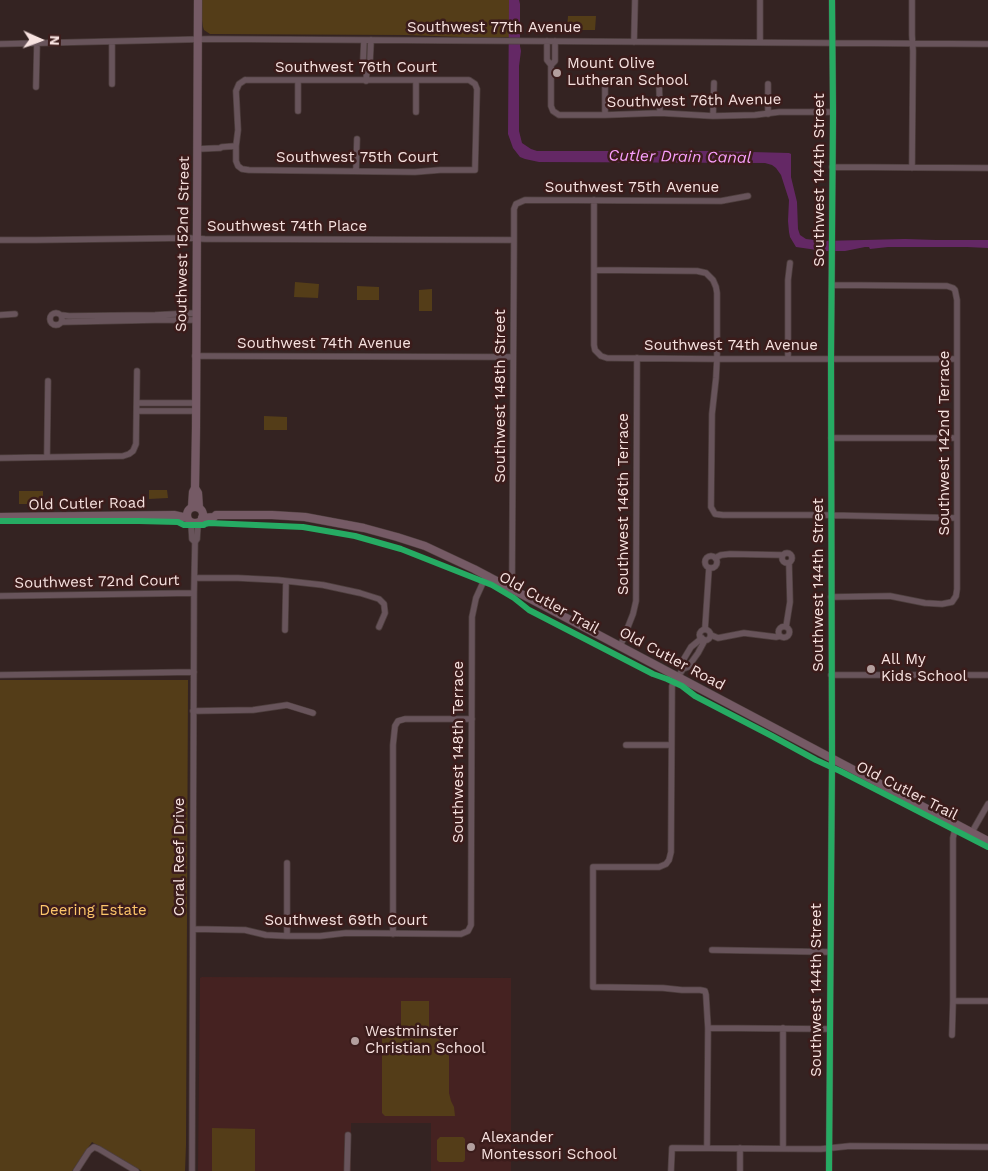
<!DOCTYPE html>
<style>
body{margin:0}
#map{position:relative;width:988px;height:1171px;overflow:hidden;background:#342322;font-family:"Work Sans",sans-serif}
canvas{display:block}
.north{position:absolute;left:15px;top:15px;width:50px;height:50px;-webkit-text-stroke:4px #3b1c1b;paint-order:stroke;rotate:92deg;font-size:14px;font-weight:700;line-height:20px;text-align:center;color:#f7e2e0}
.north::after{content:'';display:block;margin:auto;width:18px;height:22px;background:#f7e2e0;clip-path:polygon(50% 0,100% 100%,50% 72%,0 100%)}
</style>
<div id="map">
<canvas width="988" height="1171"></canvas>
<div class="north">N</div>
</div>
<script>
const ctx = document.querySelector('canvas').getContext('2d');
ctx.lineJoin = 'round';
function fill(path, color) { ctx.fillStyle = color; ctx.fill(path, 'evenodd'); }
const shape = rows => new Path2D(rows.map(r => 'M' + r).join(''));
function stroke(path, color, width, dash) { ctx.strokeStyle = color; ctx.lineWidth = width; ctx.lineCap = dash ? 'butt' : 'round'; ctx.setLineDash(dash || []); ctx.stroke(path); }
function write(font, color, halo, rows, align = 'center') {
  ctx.font = font + ' "Work Sans",sans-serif'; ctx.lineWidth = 5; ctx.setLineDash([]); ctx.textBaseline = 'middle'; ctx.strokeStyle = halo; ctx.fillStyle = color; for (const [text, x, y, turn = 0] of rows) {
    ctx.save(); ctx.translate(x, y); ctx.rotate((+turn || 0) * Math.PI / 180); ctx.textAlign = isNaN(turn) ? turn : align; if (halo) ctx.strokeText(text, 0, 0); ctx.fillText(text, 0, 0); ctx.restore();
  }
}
fill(shape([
 [202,977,511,978,511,1171,431,1171,431,1123,351,1123,351,1171,198,1171,200,978]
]), '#452221');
fill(shape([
 [202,0,509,0,509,37,492,38,404,35,210,34,204,30,203,27,202,20],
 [568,16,596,16,595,30,567,30],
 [295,282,319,284,318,298,294,297],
 [357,286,379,287,379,300,357,300],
 [432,289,432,311,419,311,419,290],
 [264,416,287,417,287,430,264,430],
 [149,490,167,490,168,498,149,499],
 [19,491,43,491,43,504,19,504],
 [0,680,188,680,186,1145,185,1171,142,1171,92,1142,72,1171,0,1171],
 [401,1001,429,1001,429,1029,401,1029],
 [382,1035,429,1036,438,1039,449,1048,449,1093,451,1101,454,1107,455,1116,385,1116,382,1113],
 [212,1128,255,1129,255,1171,212,1171],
 [440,1137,463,1137,465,1139,465,1160,463,1162,439,1162,437,1160,437,1140]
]), '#543d18');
fill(shape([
 [509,0,519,0,520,4,520,46,521,51,519,66,519,131,522,143,531,149,537,151,714,151,789,153,791,154,791,177,797,202,798,229,800,235,806,239,822,241,905,239,936,240,988,240,988,248,967,247,888,247,870,249,869,247,865,247,845,251,824,251,796,247,790,237,789,232,788,221,789,200,781,175,776,168,772,165,765,163,539,162,525,159,520,157,513,148,508,134]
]), '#642865');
const minor = shape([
 [912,0,912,35,913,51,912,168],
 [364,40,363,62,367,68,366,81],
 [547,41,547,60,551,65,551,106,553,111,559,115,605,115,660,113,713,116,755,115,779,112,833,112],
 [634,42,635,0],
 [760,42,760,0],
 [0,44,209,39,988,44],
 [551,65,555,61,555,41],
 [367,68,370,61,371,40],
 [245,80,469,80,475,84,477,89,475,170,440,170,415,172,249,170,242,169,238,166,236,161,236,146,238,130,236,91,239,84,245,80],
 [416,81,416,112],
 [659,81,660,113],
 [605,83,605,115],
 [112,84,112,42],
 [36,87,37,43],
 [298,111,298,81],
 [768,114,768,84],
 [713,116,714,83],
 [197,149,220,148,222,147,236,146],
 [832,167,988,168],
 [356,171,357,139],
 [594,200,594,345,595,350,601,356,607,358,717,359,957,359],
 [0,240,36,240,189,238,205,239,514,240],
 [594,270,697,271,706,273,713,280,716,287,717,293,717,359,716,378,712,414,711,507,715,514,723,515,821,515,957,518],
 '50 319a6 6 0 1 1 12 0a6 6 0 1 1-12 0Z',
 [0,315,15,314],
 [61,315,69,316,155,315,196,313],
 [62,322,155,320,196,320],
 [195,356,513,357],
 [788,359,788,280,790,263],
 [137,403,196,403],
 [137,411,196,411],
 [831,438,957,438],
 [47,456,48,381],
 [0,458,123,456,129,454,133,451,136,444,137,371],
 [191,522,192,539,195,542],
 '782 558a5 5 0 1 1 10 0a5 5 0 1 1-10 0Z',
 '705 562a6 6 0 1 1 12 0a6 6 0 1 1-12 0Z',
 [715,558,721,555,730,554,783,555],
 [195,578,238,578,278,580,323,585,360,593,379,599,384,604,385,613,379,627],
 [512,590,514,240,514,209,516,204,525,200,721,201,748,196],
 [0,596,194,593],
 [831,597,890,596,925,603,942,604,952,602,956,596,957,589,957,300,955,290,953,288,947,286,832,285],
 '778.5 632a5.5 5.5 0 1 1 11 0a5.5 5.5 0 1 1-11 0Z',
 [786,627,790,602,789,563],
 [705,629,709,568],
 '699.5 635a5.5 5.5 0 1 1 11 0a5.5 5.5 0 1 1-11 0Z',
 [285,630,286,581],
 [711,635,718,638,744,633,776,637,780,636],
 [705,640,698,653,688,667,683,669,672,686,671,852,669,860,666,864,659,867,593,867,593,987,663,988,682,990,700,990,705,991,706,995,708,1028,707,1148],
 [620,647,633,614,636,601,637,358],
 [683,669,682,662,691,647,702,638],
 [0,675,194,672],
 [831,675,988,675],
 [193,711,253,710,287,705,313,713],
 [626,745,671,745],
 [972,832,988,804],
 [287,863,287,936],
 [193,929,245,930,266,935,287,936,320,936,346,933,461,934,468,931,471,925,471,921,472,617,476,598,486,576],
 [393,934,393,745,395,726,398,721,405,719,472,719],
 [712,950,830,952],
 [953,1001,988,1001],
 [708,1028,830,1029],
 [952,1035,953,1001,953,838,956,824],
 [783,1148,783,1028],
 [76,1171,89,1151,94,1147,99,1149,136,1171],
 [192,1171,194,593,195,542,197,539,198,523],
 [347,1171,348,1135],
 [671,1171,672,1148,821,1149,850,1146,988,1147],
 [740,1171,740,1148],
 [829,1171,832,759,831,358,833,112,832,0]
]);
const major = shape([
 [195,488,198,493,199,508],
 '187 515a8 8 0 1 1 16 0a8 8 0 1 1-16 0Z',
 [192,507,193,492,195,488,196,428,198,0],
 [0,517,174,515,187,518],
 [202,518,214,517,216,515,272,515,305,517,364,528,397,537,425,546,474,569,988,841]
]);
stroke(minor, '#4e3f3e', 7);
stroke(major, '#4e3f3e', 9);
stroke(minor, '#68545b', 5.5);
stroke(major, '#755a65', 8);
stroke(shape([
 [0,521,139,521,178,522,184,525,204,525,205,524,209,523,303,527,355,536,401,549,492,585,514,598,529,610,653,674,667,679,682,686,695,696,772,736,816,760,840,771,988,847],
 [829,1171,832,759,831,358,833,112,832,0]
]), '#26ab63', 6);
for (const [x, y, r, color] of [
 [557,73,5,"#b39f9e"],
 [871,669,5,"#b39f9e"],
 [355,1041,5,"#b39f9e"],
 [471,1147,5,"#b39f9e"]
]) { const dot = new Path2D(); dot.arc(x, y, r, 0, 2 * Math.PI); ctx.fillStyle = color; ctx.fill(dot); stroke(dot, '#3b1c1b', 2); }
write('15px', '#f7e2e0', '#3b1c1b', [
 ["Southwest 77th Avenue",494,28],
 ["Southwest 76th Court",356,68],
 ["Southwest 76th Avenue",694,101,-1],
 ["Southwest 75th Court",357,158],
 ["Southwest 144th Street",820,180,-90],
 ["Southwest 75th Avenue",632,188],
 ["Southwest 74th Place",287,227],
 ["Southwest 152nd Street",183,244,-89],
 ["Southwest 74th Avenue",324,344],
 ["Southwest 74th Avenue",731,346],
 ["Southwest 148th Street",501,396,-90],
 ["Southwest 142nd Terrace",945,443,-90],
 ["Old Cutler Road",87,504,-1],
 ["Southwest 146th Terrace",624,504,-90],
 ["Southwest 72nd Court",97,582,-1],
 ["Southwest 144th Street",819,585,-90],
 ["Old Cutler Trail",549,603,29],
 ["Old Cutler Road",672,659,28],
 ["Southwest 148th Terrace",459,752,-90],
 ["Old Cutler Trail",907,791,27],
 ["Coral Reef Drive",180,857,-90],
 ["Southwest 69th Court",346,921],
 ["Southwest 144th Street",817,990,-90]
]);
write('15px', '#f7e2e0', '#3b1c1b', [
 ["Mount Olive",567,64],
 ["Lutheran School",567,81],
 ["All My",881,660],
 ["Kids School",881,677],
 ["Westminster",365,1032],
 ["Christian School",365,1049],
 ["Alexander",481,1138],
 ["Montessori School",481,1155]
], 'left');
write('15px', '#fdc66a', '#3b1c1b', [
 ["Deering Estate",93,911]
]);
write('italic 16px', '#f89efb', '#3b1c1b', [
 ["Cutler Drain Canal",680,157,1]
]);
</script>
